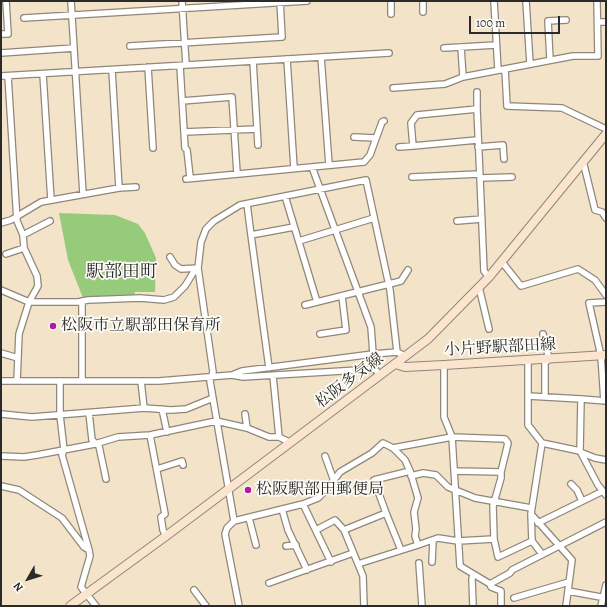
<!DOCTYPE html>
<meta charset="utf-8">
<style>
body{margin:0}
#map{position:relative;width:607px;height:607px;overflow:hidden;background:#f3e3c8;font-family:Alegreya,serif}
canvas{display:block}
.frame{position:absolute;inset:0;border:2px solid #2b2b2b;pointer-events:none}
.north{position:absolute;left:8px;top:559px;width:40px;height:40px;-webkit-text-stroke:3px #fdfcf7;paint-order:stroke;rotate:231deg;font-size:11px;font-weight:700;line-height:16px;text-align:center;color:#2b2b2b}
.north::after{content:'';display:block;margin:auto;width:14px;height:18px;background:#2b2b2b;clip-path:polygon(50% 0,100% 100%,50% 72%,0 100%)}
.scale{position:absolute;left:469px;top:16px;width:91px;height:18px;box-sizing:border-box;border:2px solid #2b2b2b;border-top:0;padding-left:5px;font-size:12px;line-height:14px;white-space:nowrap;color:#2b2b2b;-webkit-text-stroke:3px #fdfcf7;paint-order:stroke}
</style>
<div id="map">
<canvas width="607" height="607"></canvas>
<div class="frame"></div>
<div class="north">N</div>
<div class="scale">100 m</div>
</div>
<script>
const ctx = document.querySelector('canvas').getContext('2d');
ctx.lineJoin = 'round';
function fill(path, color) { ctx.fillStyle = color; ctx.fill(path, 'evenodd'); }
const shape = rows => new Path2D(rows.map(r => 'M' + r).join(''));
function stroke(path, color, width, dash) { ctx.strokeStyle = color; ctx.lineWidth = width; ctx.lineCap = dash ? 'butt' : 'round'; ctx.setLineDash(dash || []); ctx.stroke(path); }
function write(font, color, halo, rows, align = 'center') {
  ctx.font = font + ' Alegreya,"Noto Serif JP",serif'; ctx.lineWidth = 3.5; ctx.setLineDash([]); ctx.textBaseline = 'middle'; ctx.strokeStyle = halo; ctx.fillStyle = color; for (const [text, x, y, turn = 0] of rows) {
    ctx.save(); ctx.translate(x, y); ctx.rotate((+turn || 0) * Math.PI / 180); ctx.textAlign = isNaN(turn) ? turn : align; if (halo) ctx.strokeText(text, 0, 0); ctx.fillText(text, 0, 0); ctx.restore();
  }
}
fill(shape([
 [59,213,115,215,138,224,145,233,156,258,155,292,135,292,134,297,83,298,68,260]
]), '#96cb7c');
const street = shape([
 [71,1,83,194],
 [182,1,186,65],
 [391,1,391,14],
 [423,1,423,12],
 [494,1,498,70],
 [526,1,530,64],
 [24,18,307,1],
 [598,22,606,22],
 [1,34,8,34,6,1],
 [130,46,282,37,280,1],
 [461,47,463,77],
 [444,48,496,45],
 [1,53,74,48],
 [321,57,329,165],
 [287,59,294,168],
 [550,60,548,21,566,20],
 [253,61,258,145],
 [180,66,185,148,187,150,190,177],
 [148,67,153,148],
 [505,69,507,106,562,108,606,129],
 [112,70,119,188],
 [43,74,51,200],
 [1,76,389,53],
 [393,88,445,84,463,77,573,56,598,56,597,1],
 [182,101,232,97,237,173],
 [477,109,477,92],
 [184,132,257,129],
 [354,137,376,138],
 [477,140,413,146,411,123,417,115,477,109,484,271,489,277],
 [399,147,413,146],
 [478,147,503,145,504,159],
 [583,161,595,210,602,212,606,218],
 [312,167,371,327,373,354],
 [412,177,479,174],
 [480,178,512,177],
 [186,179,364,162,370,155,382,122,384,121],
 [285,196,317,302,305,305],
 [247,204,251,235,294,227],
 [457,221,482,219],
 [1,223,11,220,41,202,119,188,136,187],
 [23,235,50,221],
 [251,235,269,368],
 [299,241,374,218],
 [6,254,24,248],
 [170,257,175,265,181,269,198,268],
 [502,262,521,286,578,269,595,280,606,295],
 [479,287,489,329],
 [1,290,29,302,38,286,37,276,24,248,23,235,17,221,8,76],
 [82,301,82,381],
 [317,302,401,281,408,270],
 [320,334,346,330,342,296],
 [543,334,549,359,545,363,545,393],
 [1,353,18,358],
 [528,361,528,425,542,443,580,451,581,399,606,401],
 [444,365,444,417,452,437,460,566,490,584,510,573,512,570,606,522],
 [232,375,243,377,375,369,380,376],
 [273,376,279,437],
 [1,381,159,381,232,375,242,371,373,354,397,352,405,356],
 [17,381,19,334,29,302,78,302,88,300,140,298,164,300,174,297,185,286,193,273,198,268],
 [60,381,60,415,64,450,62,455,89,550,90,556,81,587,96,606],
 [141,381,144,408],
 [528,396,581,399],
 [604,401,601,356,589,303,606,302],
 [162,409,167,432],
 [89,413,92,440,99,446,106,479],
 [1,414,32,417,144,408,171,410,186,409,213,398],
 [245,414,247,428],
 [150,435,165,514,161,517,163,530,166,536],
 [542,443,531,514,572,560,566,606],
 [580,451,598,485,606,495],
 [580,452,595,458,606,460],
 [1,456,24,457,37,455,95,444,118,437,150,435,216,421,247,428,269,437,279,437,289,442],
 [325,456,334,481],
 [157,469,182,461,183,465],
 [410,471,405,460,393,448,452,437,505,439,508,443,501,472,501,478,493,506,494,539,458,541,438,538,418,545],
 [455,471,501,472],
 [411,476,423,473,436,475,448,487,475,498,531,508],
 [571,484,577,490,582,501],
 [1,486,19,490,62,518,84,547,89,550],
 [282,509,288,530,307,570],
 [386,513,401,550],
 [531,514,532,541,542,554],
 [249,518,256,545],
 [234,521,303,504],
 [538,523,603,491],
 [316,530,335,520,344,530,363,576,364,606],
 [344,530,386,513,374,480,410,471,418,498,414,512,416,529,415,536,418,545,358,564],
 [494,539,498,557,532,541],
 [286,546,296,545],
 [331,562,303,504,318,498,327,489,340,472,372,453,383,443,393,448],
 [432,562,433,540],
 [419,563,422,606],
 [269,583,353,553],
 [490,584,491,587,501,591,501,606],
 [194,590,206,606],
 [568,591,606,598],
 [514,598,569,582],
 [239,606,225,534,227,528,234,521,210,381,213,372,198,268,201,242,206,229,214,221,240,205,366,180,390,290,397,352],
 [473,606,472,579,473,575],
 [601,606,606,585]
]);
const secondary = shape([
 [395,364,405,367,444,365,606,355],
 [70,606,166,536,428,339,489,277,606,134]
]);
stroke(street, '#8f877a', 8);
stroke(secondary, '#8f877a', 10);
stroke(street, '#fff', 5.5);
stroke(secondary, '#fbe5cf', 8);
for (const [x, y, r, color] of [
 [53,326,4,"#b5179e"],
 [248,490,4,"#b5179e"]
]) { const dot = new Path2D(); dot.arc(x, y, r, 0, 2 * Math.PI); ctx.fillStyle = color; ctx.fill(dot); stroke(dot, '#fdfcf7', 1.5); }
write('16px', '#2b2b2b', '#fdfcf7', [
 ["松阪市立駅部田保育所",61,326],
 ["松阪駅部田郵便局",256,490]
], 'left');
write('16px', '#2b2b2b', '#fdfcf7', [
 ["小片野駅部田線",500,348,-3],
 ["松阪多気線",350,381,-37]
]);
write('18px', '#2b2b2b', '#fdfcf7', [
 ["駅部田町",122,273]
]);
</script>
